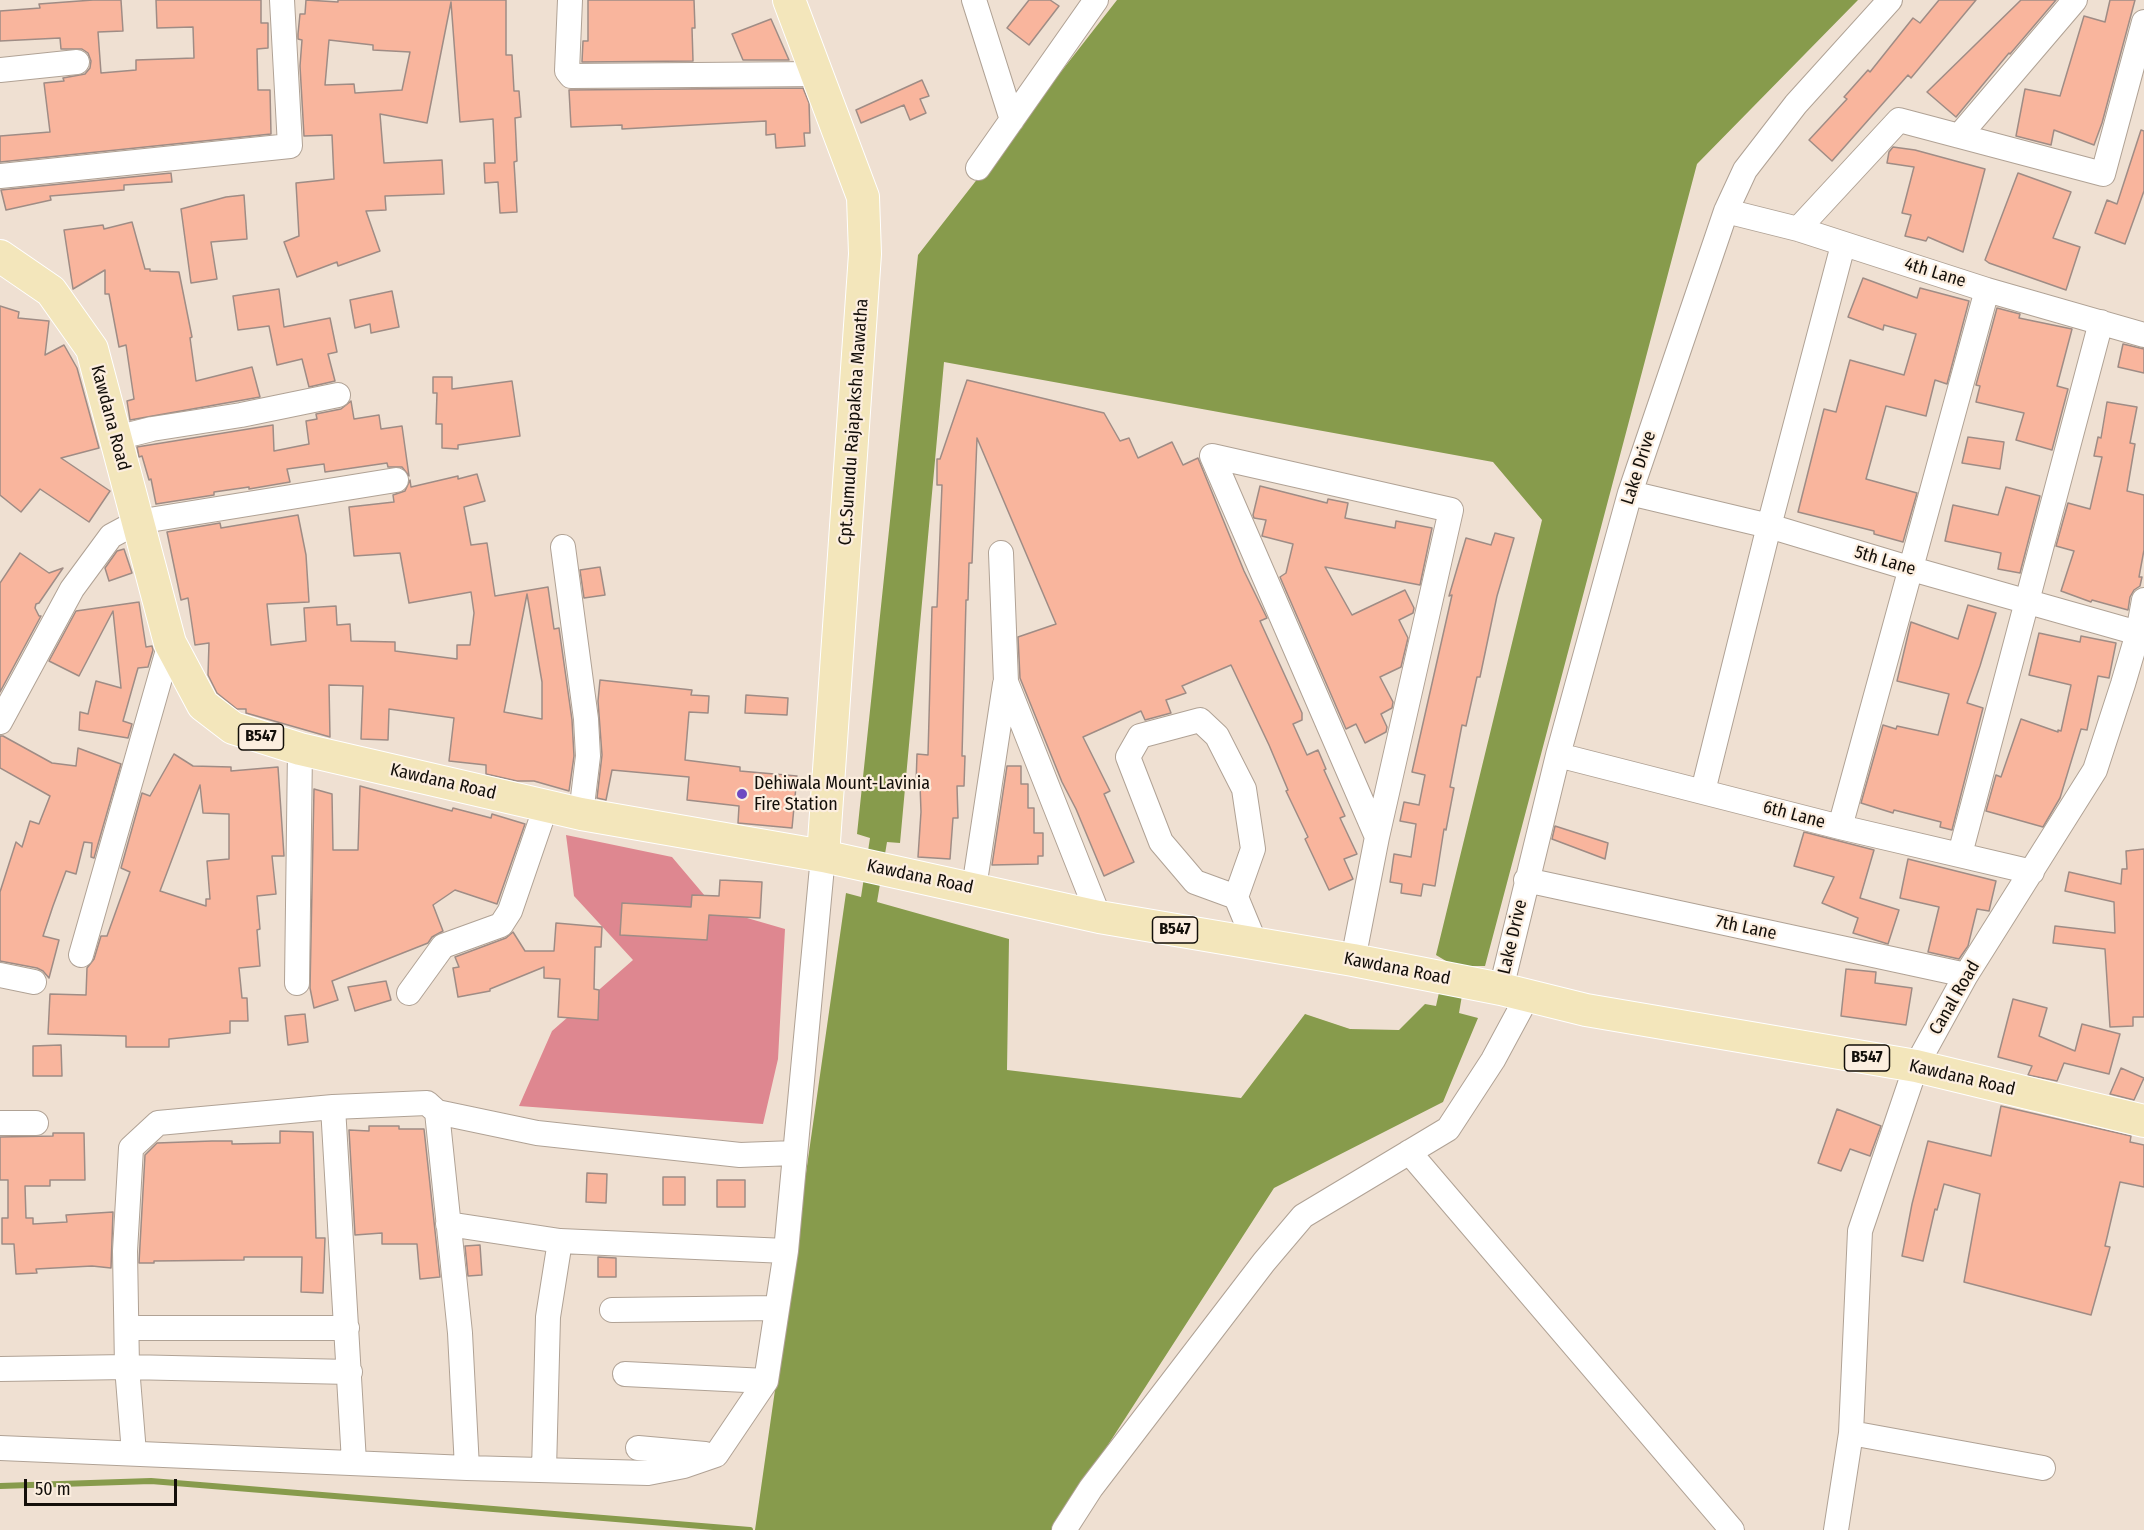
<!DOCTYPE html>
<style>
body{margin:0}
#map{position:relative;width:2144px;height:1530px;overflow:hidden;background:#efe0d2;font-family:"Fira Sans Condensed",sans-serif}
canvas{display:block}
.scale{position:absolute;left:24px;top:1479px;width:153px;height:27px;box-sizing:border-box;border:3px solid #130f0a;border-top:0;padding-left:8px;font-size:18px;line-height:21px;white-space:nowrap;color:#130f0a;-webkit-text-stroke:4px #fceedf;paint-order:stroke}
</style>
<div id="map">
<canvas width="2144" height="1530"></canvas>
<div class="scale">50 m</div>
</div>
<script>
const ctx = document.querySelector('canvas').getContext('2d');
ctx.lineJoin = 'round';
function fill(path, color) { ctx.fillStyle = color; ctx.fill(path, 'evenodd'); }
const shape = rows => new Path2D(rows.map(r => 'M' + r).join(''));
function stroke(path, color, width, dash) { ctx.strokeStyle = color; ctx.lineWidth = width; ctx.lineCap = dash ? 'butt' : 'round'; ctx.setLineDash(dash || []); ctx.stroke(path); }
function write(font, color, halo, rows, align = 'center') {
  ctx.font = font + ' "Fira Sans Condensed",sans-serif'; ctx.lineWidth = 4.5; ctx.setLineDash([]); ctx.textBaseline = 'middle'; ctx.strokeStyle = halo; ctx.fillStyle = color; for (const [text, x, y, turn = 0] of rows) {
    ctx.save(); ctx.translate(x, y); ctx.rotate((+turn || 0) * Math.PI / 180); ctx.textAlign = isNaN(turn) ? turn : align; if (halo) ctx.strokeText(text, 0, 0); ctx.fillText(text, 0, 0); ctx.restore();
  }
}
fill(shape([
 [566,835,672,857,716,909,785,929,778,1059,763,1124,519,1106,552,1031,633,960,574,896]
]), '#de8790');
fill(shape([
 [1117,0,1858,0,1697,164,1485,966,1467,966,1459,1013,1478,1018,1443,1102,1274,1188,1053,1530,755,1530,846,893,861,897,870,838,857,834,918,255],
 [944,362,1493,462,1542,520,1436,955,1446,961,1436,1006,1425,1004,1399,1030,1350,1029,1305,1014,1241,1098,1007,1070,1009,939,877,902,887,842,900,843]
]), '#879b4c');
stroke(shape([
 [0,1486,151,1481,750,1530]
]), '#879b4c', 6);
const building = shape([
 [93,0,121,0,123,31,98,32,101,73,136,70,136,60,194,58,193,27,157,28,156,0,261,0,261,23,268,23,268,48,257,49,258,90,270,90,271,134,0,162,0,136,50,132,44,83,64,81,63,78,85,74,90,68,91,61,88,53,82,49,61,49,60,38,0,41,0,11,40,8,39,4,93,0],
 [306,0,338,2,338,0,506,0,506,55,512,55,514,91,519,91,521,117,515,118,517,161,514,162,517,212,500,213,498,182,485,183,484,163,495,163,493,119,460,122,451,2,427,123,380,114,384,163,442,160,444,194,385,196,386,210,366,211,380,251,338,266,337,262,297,277,284,242,299,236,296,183,334,179,332,135,304,136,300,66,302,40,298,39,298,34,300,14,305,14,306,0],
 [329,40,373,45,373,50,410,52,402,90,355,93,354,84,325,85,329,40],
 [588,0,694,0,695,28,692,28,693,61,582,62,583,41,588,41,588,0],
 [1029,0,1050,0,1059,6,1029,45,1007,28,1029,0],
 [1939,0,1976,0,1911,78,1908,75,1832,161,1809,140,1847,99,1844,97,1868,70,1870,72,1913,18,1920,23,1939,0],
 [2021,0,2056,0,2010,54,2009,53,1956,117,1927,92,2021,0],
 [2110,0,2135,0,2102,123,2094,145,2054,130,2051,145,2016,136,2025,89,2060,96,2084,16,2105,22,2110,0],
 [771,19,789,60,743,60,732,34,771,19],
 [922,80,929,96,920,99,926,113,910,120,904,105,861,123,856,110,922,80],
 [803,88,809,103,810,133,804,133,805,146,776,148,775,134,766,135,766,121,622,129,622,125,571,127,569,90,803,88],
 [2141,130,2144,131,2144,191,2125,244,2095,233,2107,200,2117,204,2141,130],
 [1893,147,1915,150,1985,169,1963,252,1928,237,1926,241,1905,236,1911,215,1902,213,1914,167,1887,163,1889,152,1893,147],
 [171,173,172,182,124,185,124,190,50,196,51,200,6,210,1,190,171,173],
 [2018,173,2071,192,2053,238,2080,247,2066,290,1989,263,1985,260,2018,173],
 [244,195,247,239,211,242,217,279,191,283,181,209,226,197,244,195],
 [132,222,145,269,150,269,150,271,179,272,192,337,190,338,196,381,252,367,260,397,130,420,127,401,134,399,126,345,119,347,109,294,105,294,105,270,73,289,64,230,103,225,104,229,132,222],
 [1863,278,1917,298,1920,288,1969,301,1947,384,1935,380,1926,416,1886,406,1866,479,1917,493,1903,542,1874,534,1874,531,1798,512,1824,409,1836,412,1850,360,1904,375,1916,334,1884,325,1883,330,1848,317,1863,278],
 [279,289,284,327,330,318,337,352,328,354,335,381,309,387,302,359,277,365,269,326,238,330,233,296,279,289],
 [392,291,399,327,371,333,370,324,355,328,350,300,392,291],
 [0,306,19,312,18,318,49,321,45,355,64,345,77,368,99,448,61,458,110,491,89,522,40,489,21,512,0,495,0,306],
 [1997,308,2020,314,2019,318,2072,329,2057,386,2068,389,2052,450,2016,440,2024,413,1976,402,1980,386,1976,385,1997,308],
 [2123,344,2144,349,2144,373,2118,367,2123,344],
 [433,377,452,377,452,389,512,381,520,436,458,445,458,449,442,448,442,424,436,424,437,393,433,393,433,377],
 [967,380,1104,413,1120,441,1129,438,1138,458,1172,442,1183,465,1198,458,1244,571,1267,618,1260,621,1302,713,1302,720,1293,724,1307,755,1318,750,1326,769,1324,770,1345,816,1340,818,1357,854,1344,859,1353,879,1329,890,1305,839,1308,837,1286,791,1288,790,1269,745,1231,665,1182,686,1186,693,1166,700,1171,713,1145,720,1141,711,1083,737,1110,791,1104,794,1134,862,1104,876,1076,809,1062,782,1020,678,1018,637,1056,624,977,438,972,563,969,563,968,600,966,600,962,756,965,756,964,786,957,786,958,818,953,818,950,859,918,857,921,812,920,784,916,784,917,754,928,755,932,607,937,607,942,485,937,485,937,459,940,459,967,380],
 [351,401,354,419,379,415,381,429,402,426,409,476,402,467,388,467,387,463,325,472,324,464,287,469,290,482,249,489,249,487,214,492,214,495,156,504,151,479,149,480,142,456,139,457,137,447,273,425,274,451,309,444,306,421,317,419,316,414,341,409,351,401],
 [2107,402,2137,407,2130,443,2135,444,2127,491,2144,495,2144,550,2139,577,2142,577,2140,586,2134,590,2130,597,2128,610,2092,600,2091,602,2061,591,2074,551,2056,546,2068,503,2090,509,2102,457,2094,456,2098,437,2101,438,2107,402],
 [1968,437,2004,442,2000,469,1962,463,1968,437],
 [477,474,485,501,464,507,471,545,487,543,495,596,548,587,554,629,559,628,572,720,574,756,569,791,534,781,517,781,486,774,486,765,449,761,454,718,389,709,388,740,361,739,363,686,329,685,330,737,246,713,246,709,237,709,217,693,208,675,209,643,195,645,188,598,181,600,167,532,220,523,221,528,298,515,306,555,309,602,267,604,271,645,306,641,304,608,336,606,337,625,350,624,351,641,395,642,395,651,457,659,457,645,470,645,474,613,471,592,409,603,400,553,354,556,349,507,394,502,393,495,405,491,410,480,411,487,458,476,458,479,477,474],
 [527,594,542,682,542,719,504,712,527,594],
 [1260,486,1327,503,1328,499,1348,503,1345,518,1395,528,1396,521,1432,528,1420,585,1325,567,1352,615,1405,590,1414,608,1413,613,1399,620,1408,638,1401,667,1380,677,1393,702,1392,708,1381,714,1387,727,1386,732,1365,743,1356,724,1346,729,1280,577,1286,573,1293,544,1262,536,1266,520,1254,518,1253,515,1260,486],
 [2006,487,2040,496,2020,573,1998,569,2001,553,1945,541,1953,505,1998,515,2006,487],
 [1495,533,1514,538,1497,596,1480,677,1477,677,1466,726,1462,725,1450,787,1454,788,1446,830,1444,829,1435,886,1423,884,1421,896,1401,893,1402,884,1390,882,1394,854,1411,857,1416,824,1400,821,1404,802,1419,805,1425,775,1412,772,1452,595,1449,596,1466,538,1491,545,1495,533],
 [124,549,132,573,109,581,105,568,117,551,124,549],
 [20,553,49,573,63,568,39,603,36,604,35,608,39,616,41,616,0,692,0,583,20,553],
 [600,567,605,595,584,598,580,570,600,567],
 [139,602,146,647,152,646,153,650,148,667,138,668,123,721,132,724,128,738,79,730,80,712,88,714,96,681,121,688,113,611,79,676,49,661,76,611,139,602],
 [1968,605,1996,613,1980,666,1967,703,1983,708,1952,830,1940,827,1941,822,1894,810,1893,813,1861,803,1883,725,1896,729,1897,726,1938,735,1949,694,1897,681,1911,622,1958,639,1968,605],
 [2039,633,2080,642,2081,636,2116,643,2109,678,2098,676,2087,730,2081,729,2060,798,2043,827,1986,811,1996,775,2001,777,2021,719,2058,732,2058,730,2061,731,2071,685,2029,675,2039,633],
 [600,680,692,690,691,695,709,696,708,713,689,712,685,760,740,767,740,771,797,776,792,828,738,823,739,806,687,800,689,777,612,770,606,800,597,798,602,755,598,701,600,680],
 [746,695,788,698,787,715,745,713,746,695],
 [0,736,3,736,52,763,76,766,78,748,121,764,94,858,91,857,92,843,84,842,76,874,66,871,53,906,43,936,59,940,49,978,43,971,37,968,0,961,0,892,16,842,22,847,30,821,39,824,50,796,0,768,0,736],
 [174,754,193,766,231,767,231,771,278,767,284,856,272,856,276,894,257,896,260,929,257,930,260,966,239,968,242,998,247,998,248,1021,230,1021,230,1033,169,1039,169,1047,126,1047,126,1036,48,1034,50,994,86,995,87,968,94,959,101,936,107,936,130,872,121,868,142,793,150,796,174,754],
 [200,785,203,813,229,814,229,859,207,861,210,899,206,899,206,906,160,891,200,785],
 [1007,766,1021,766,1021,784,1028,784,1028,808,1034,808,1034,833,1043,833,1043,856,1038,856,1038,864,992,865,1007,766],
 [360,786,452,811,453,808,491,818,492,814,525,824,497,904,455,890,433,905,443,931,432,937,428,943,332,981,338,1000,314,1008,310,988,314,789,332,794,333,850,358,850,360,786],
 [1555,826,1608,843,1605,859,1552,839,1555,826],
 [1804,832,1874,850,1860,898,1899,910,1888,944,1853,933,1858,918,1822,903,1834,877,1794,866,1804,832],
 [2144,849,2144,1017,2133,1017,2133,1026,2110,1027,2105,949,2053,943,2055,926,2115,933,2114,902,2065,891,2069,872,2121,884,2122,869,2127,869,2126,851,2144,849],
 [1908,859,1996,881,1989,911,1977,909,1968,946,1959,959,1928,952,1939,907,1900,898,1908,859],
 [720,880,762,882,760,918,709,915,707,940,620,935,622,903,691,907,692,895,719,896,720,880],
 [556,923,602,927,601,947,595,947,594,989,599,990,598,1020,558,1017,560,979,544,978,544,967,490,989,490,991,458,997,453,968,459,967,455,957,506,938,513,932,525,951,554,951,556,923],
 [1846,969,1876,972,1875,983,1912,988,1906,1025,1841,1016,1846,969],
 [386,981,391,1000,355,1011,348,987,386,981],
 [2013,999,2047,1008,2039,1036,2075,1051,2082,1024,2120,1034,2109,1074,2064,1063,2057,1081,2028,1075,2032,1066,1998,1057,2013,999],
 [305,1014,308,1042,288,1045,285,1016,305,1014],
 [61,1045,62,1076,33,1076,33,1046,61,1045],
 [2121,1068,2144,1078,2134,1100,2110,1094,2121,1068],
 [2001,1106,2131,1136,2130,1142,2144,1145,2144,1187,2120,1182,2105,1246,2110,1247,2091,1315,1964,1282,1980,1194,1944,1184,1937,1210,1935,1209,1923,1261,1902,1256,1912,1204,1928,1141,1991,1156,2001,1106],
 [1837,1109,1881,1126,1870,1156,1850,1149,1841,1171,1818,1163,1837,1109],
 [369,1126,399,1126,399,1129,424,1129,440,1277,420,1279,417,1244,382,1244,382,1233,355,1235,349,1130,369,1131,369,1126],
 [280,1131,313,1132,316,1238,325,1238,323,1293,301,1292,302,1257,244,1257,244,1260,154,1261,154,1263,139,1263,145,1155,157,1143,212,1141,232,1141,232,1144,280,1143,280,1131],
 [53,1133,84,1133,85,1180,50,1180,50,1186,25,1186,26,1218,33,1218,33,1224,67,1222,66,1215,113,1212,111,1268,92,1266,36,1269,37,1273,16,1274,14,1244,2,1244,2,1218,8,1218,8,1180,0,1180,0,1137,53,1136,53,1133],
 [587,1173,607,1174,606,1203,586,1202,587,1173],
 [663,1177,685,1177,685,1205,663,1205,663,1177],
 [717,1180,745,1180,745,1207,717,1207,717,1180],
 [480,1245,482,1275,468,1276,465,1246,480,1245],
 [598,1257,616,1258,616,1277,598,1277,598,1257]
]);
fill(building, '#f9b59d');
stroke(building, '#9f8c85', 1.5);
const minor = shape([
 [570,0,567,71,571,76,817,74],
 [974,0,1012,120],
 [0,70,77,62],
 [1959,136,2075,0],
 [978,168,1096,0],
 [0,176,290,146,282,0],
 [1726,211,1798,229,1987,290,2144,335],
 [1798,229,1899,120,2103,174,2144,22],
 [116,438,152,429,241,415,338,395],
 [1630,493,1769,526,1912,569,2138,633],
 [563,547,586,719,588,756,581,814],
 [1001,553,1006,682,1099,917],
 [0,722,72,589,111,536,137,522,396,480],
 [1558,755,1840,827,2032,872],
 [1703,791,1769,526,1843,245],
 [1840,827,1987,290],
 [1960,854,2101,322],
 [1526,880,1966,975],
 [974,888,1005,684],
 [1236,897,1195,882,1161,842,1128,757,1140,736,1200,720,1217,736,1244,789,1253,849,1236,897,1255,943],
 [81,955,170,643],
 [1353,960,1377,837,1451,510,1212,456,1377,837],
 [0,975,34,982],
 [297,983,300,749],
 [1501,989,1558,755,1630,493,1726,211,1745,170,1796,104,1890,0],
 [409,993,443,946,501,925,510,911,546,806],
 [333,1107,354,1462],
 [437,1112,460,1333,467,1468],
 [0,1123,36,1123],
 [1409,1152,1732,1530],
 [448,1224,560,1241,786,1251],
 [612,1310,777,1308],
 [127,1328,347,1328],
 [0,1369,127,1367,350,1372],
 [625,1374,766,1381],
 [1851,1433,2043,1468],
 [0,1448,467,1468,648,1473,684,1466,716,1455,766,1381,786,1251,823,856],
 [638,1448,705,1454],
 [134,1453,127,1367,125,1251,131,1148,158,1123,333,1107,427,1103,437,1112,537,1133,740,1155,795,1153],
 [544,1470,548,1317,560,1241],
 [1064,1530,1091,1488,1264,1262,1303,1216,1448,1129,1493,1060,1527,997],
 [1836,1530,1851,1433,1860,1231,1916,1066,1966,975,2095,770,2123,684,2138,633,2144,600]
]);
const major = shape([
 [789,0,863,197,865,254,823,856],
 [0,256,51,291,92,349,170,643,203,705,233,728,300,749,581,814,823,856,1099,917,1353,960,1501,989,1586,1010,1916,1066,2144,1121]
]);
stroke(minor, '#b0a295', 26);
stroke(major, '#fff', 34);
stroke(minor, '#fff', 24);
stroke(major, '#f3e6bb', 32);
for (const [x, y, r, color] of [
 [742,794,6,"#6e49c2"]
]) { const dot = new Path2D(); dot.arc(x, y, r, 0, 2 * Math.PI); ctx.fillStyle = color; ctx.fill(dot); stroke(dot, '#fceedf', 2); }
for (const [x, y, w] of [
 [261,737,45],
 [1175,930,45],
 [1867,1058,45]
]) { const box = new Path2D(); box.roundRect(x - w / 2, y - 13, w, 26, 4.5); ctx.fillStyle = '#fceedf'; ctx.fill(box); stroke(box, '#130f0a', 1.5); }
write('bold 16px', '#130f0a', null, [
 ["B547",261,737],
 ["B547",1175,930],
 ["B547",1867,1058]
]);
write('18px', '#130f0a', '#fceedf', [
 ["4th Lane",1935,273,17],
 ["Kawdana Road",110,418,75],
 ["Cpt.Sumudu Rajapaksha Mawatha",854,422,-86],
 ["Lake Drive",1639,468,-72],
 ["5th Lane",1885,561,17],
 ["Kawdana Road",443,782,13],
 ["6th Lane",1794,815,15],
 ["Kawdana Road",920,877,12],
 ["7th Lane",1746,928,12],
 ["Lake Drive",1513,937,-77],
 ["Kawdana Road",1397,969,11],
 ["Canal Road",1955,998,-60],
 ["Kawdana Road",1962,1078,13]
]);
write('18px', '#130f0a', '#fceedf', [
 ["Dehiwala Mount-Lavinia",754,784],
 ["Fire Station",754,805]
], 'left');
</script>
